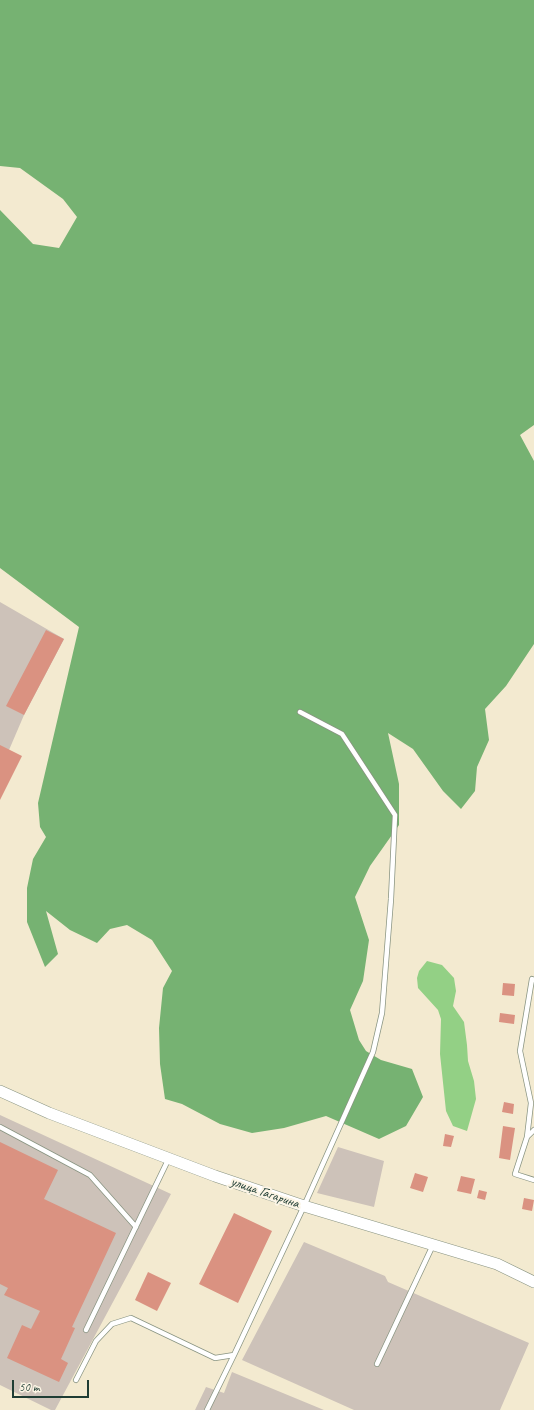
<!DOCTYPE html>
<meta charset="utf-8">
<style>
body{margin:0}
#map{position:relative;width:534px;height:1410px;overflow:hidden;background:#f3ead0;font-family:Caveat,sans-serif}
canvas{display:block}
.scale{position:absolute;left:12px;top:1380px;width:77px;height:18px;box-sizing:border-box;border:2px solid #1f3d34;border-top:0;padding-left:5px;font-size:12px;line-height:14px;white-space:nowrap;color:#1f3d34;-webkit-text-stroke:3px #fcf5e5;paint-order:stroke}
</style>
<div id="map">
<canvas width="534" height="1410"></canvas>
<div class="scale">50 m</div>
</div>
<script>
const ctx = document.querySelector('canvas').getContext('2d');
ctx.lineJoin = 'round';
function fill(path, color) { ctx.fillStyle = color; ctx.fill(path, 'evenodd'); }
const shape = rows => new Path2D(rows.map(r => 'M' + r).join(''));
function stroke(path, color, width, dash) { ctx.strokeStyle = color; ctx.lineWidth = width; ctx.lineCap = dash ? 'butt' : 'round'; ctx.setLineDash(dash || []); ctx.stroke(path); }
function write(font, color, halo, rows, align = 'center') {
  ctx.font = font + ' Caveat,sans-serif'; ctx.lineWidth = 4; ctx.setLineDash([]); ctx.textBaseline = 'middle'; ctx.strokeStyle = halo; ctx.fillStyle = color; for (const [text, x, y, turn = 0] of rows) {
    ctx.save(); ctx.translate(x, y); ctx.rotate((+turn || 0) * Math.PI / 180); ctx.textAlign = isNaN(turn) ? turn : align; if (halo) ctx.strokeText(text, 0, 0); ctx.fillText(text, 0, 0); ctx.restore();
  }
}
fill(shape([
 [0,602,64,639,24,715,0,771],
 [0,1115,171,1194,55,1410,51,1410,0,1385],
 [338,1147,384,1161,374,1207,317,1193],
 [304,1242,385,1276,388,1282,529,1343,500,1410,354,1410,242,1360],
 [232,1372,324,1410,195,1410,206,1387,224,1393]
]), '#cdc2b9');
fill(shape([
 [427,961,442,965,454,978,456,991,453,1006,464,1022,467,1045,468,1061,474,1081,476,1099,467,1131,453,1126,446,1111,440,1054,441,1019,438,1010,418,988,417,978,419,971]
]), '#93d085');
fill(shape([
 [0,0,534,0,534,425,520,435,534,461,534,644,506,686,485,709,489,740,477,767,475,791,461,809,443,791,413,749,388,733,399,784,399,825,370,866,355,897,369,940,363,981,350,1010,359,1040,366,1051,381,1060,412,1069,423,1097,406,1126,379,1139,326,1116,284,1128,252,1133,220,1124,182,1104,165,1099,160,1064,159,1028,163,988,172,971,152,940,127,925,110,929,97,943,70,930,46,911,58,954,45,967,27,922,27,888,33,859,46,837,40,827,38,803,79,627,0,568,0,210,33,244,59,248,77,217,63,199,20,168,0,166]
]), '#76b272');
fill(shape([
 [46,630,64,639,24,715,6,706],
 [0,745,22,756,0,800],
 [503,983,515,984,514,996,502,995],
 [500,1013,515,1015,514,1024,499,1022],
 [504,1102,514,1104,513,1114,502,1112],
 [503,1126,515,1128,510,1160,499,1158],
 [445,1134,454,1136,451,1147,443,1146],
 [0,1142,58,1170,44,1199,116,1233,72,1327,75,1328,61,1359,68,1363,59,1382,7,1358,22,1325,31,1329,40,1311,4,1295,8,1288,0,1284],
 [415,1173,428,1177,423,1192,410,1188],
 [461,1176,475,1179,471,1194,457,1191],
 [479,1190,487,1192,485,1200,477,1198],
 [524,1198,534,1200,532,1211,522,1209],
 [234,1213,272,1231,238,1303,199,1284],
 [148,1272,171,1283,157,1311,135,1300]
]), '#da9281');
const service = shape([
 [534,980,532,979,520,1051,531,1103,527,1137,515,1174,534,1180],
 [0,1127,90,1175,136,1227],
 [527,1137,534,1130],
 [86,1330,169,1158],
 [377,1364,433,1245],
 [76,1380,96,1341,112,1324,131,1318,215,1358,234,1355,304,1206,373,1052,382,1013,391,899,395,815,342,734,300,712],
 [207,1410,234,1355]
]);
const tertiary = shape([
 [0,1091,49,1113,215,1176,304,1206,497,1264,534,1282]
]);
stroke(service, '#899482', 6);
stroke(tertiary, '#899482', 12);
stroke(service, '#fff', 4.5);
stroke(tertiary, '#fff', 11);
write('14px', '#1f3d34', '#fcf5e5', [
 ["улица Гагарина",265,1193,19]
]);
</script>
